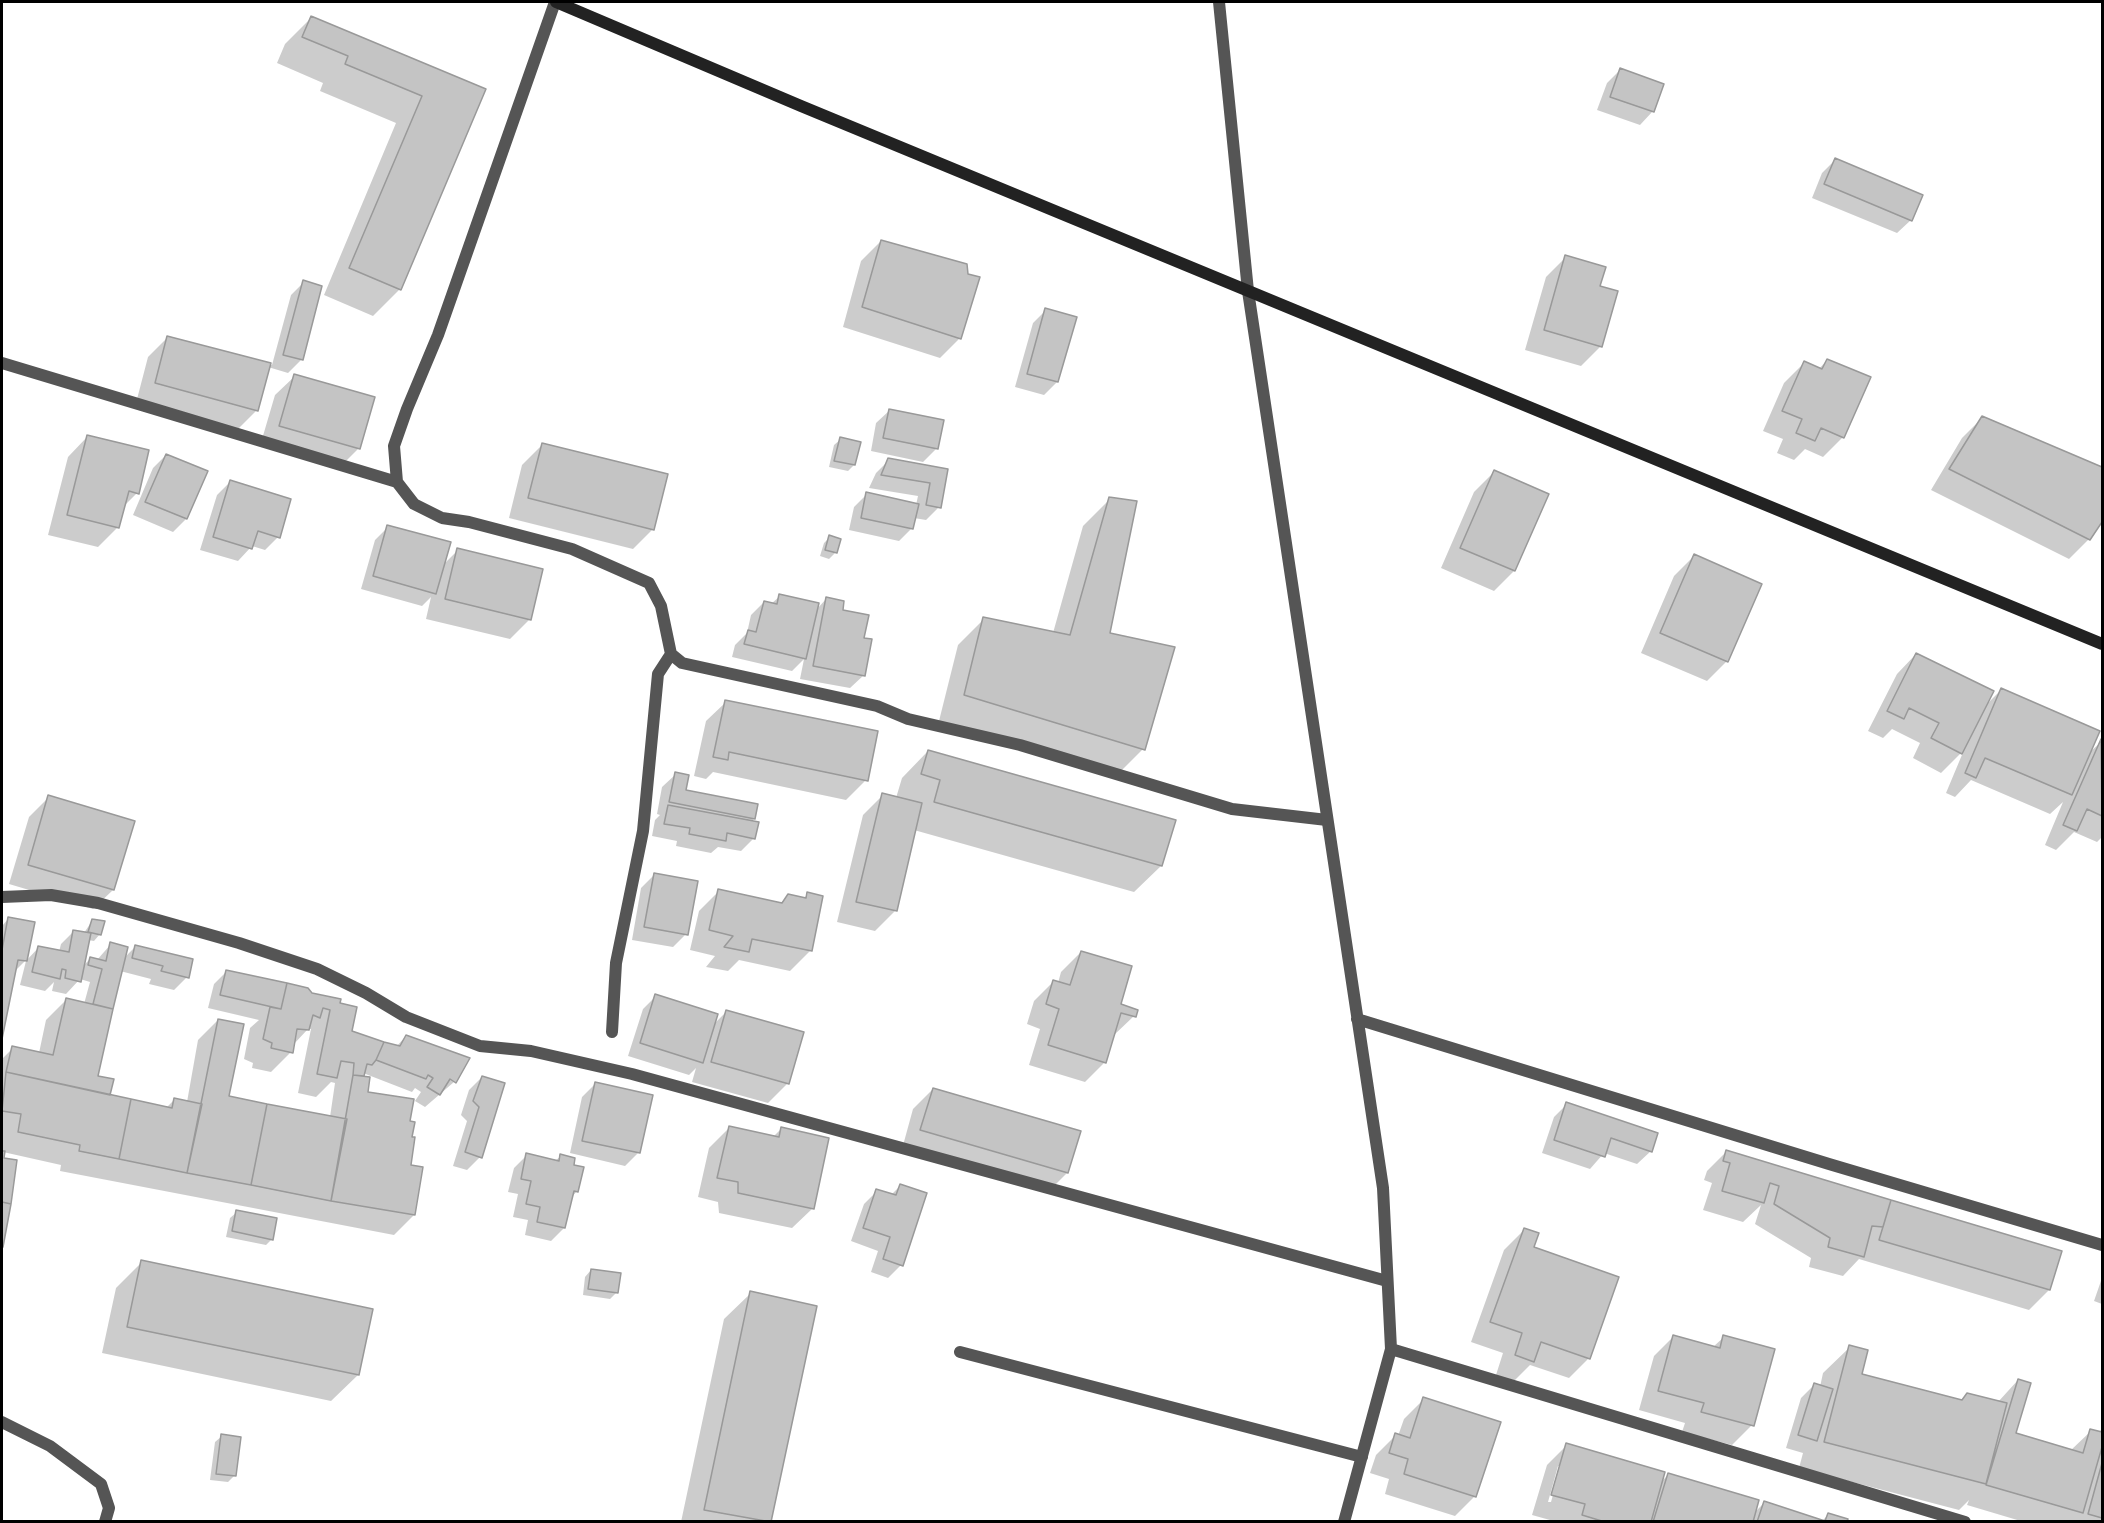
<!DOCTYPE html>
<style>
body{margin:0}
#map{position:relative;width:2104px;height:1523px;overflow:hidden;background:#fff;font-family:"Exo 2",sans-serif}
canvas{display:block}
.frame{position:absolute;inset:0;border:3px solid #000;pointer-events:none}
</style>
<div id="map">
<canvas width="2104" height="1523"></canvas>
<div class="frame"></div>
</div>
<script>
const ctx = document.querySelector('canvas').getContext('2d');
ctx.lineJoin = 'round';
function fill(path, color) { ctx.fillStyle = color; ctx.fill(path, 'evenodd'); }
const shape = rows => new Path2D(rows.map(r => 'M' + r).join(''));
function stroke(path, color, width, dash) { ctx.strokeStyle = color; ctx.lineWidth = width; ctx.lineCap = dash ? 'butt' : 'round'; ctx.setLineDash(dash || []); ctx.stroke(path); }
fill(shape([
 [311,18,485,90,400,289,373,316,324,295,396,123,320,91,323,83,277,63,285,44],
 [1620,70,1653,111,1640,125,1597,110,1607,83],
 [1835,160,1911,220,1897,233,1812,198,1822,173],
 [881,241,960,338,940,358,843,327,861,261],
 [1566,257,1598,288,1601,346,1581,366,1525,350,1546,277],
 [304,282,321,287,301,360,288,373,268,367,257,410,237,430,136,403,148,357,168,337,272,365,291,295],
 [1046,310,1057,382,1044,395,1015,387,1033,323],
 [1827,360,1843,437,1823,457,1805,449,1794,460,1777,453,1783,439,1763,431,1784,383,1804,363,1819,369],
 [295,376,359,448,339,468,260,446,275,395],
 [890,410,936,449,923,462,871,451,876,423],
 [1982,418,2102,468,2102,520,2089,539,2069,559,1931,490,1962,438],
 [87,437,137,493,123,507,118,527,98,547,48,535,68,457],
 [841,439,854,465,848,471,829,467,834,445],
 [542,445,653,529,633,549,509,518,522,465],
 [166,455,186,519,173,532,133,515,153,468],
 [889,460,946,470,939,507,926,520,914,518,912,528,899,541,849,530,854,507,867,494,916,505,918,496,869,488,876,473],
 [1494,472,1547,495,1514,571,1494,591,1441,568,1474,492],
 [230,482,278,537,265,550,252,546,238,561,200,550,217,495],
 [1110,499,1108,634,1143,749,1117,775,939,721,958,645,984,619,1053,633,1083,526],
 [388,527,443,565,458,550,530,619,510,639,426,619,431,597,422,606,361,589,375,540],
 [830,537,835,553,829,559,820,556,824,543],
 [1694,556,1727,661,1707,681,1641,653,1674,576],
 [780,596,817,609,826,599,862,639,864,675,850,688,800,679,804,659,792,671,732,657,735,645,747,633,751,615,764,602,771,604],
 [1916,654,1985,706,2001,690,2089,753,2102,741,2102,837,2097,842,2074,832,2056,850,2045,845,2063,802,2050,814,1971,780,1955,797,1946,793,1964,750,1941,773,1913,758,1920,743,1892,729,1883,738,1868,731,1897,674],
 [726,702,866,780,846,800,713,772,706,779,694,776,706,721],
 [928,751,1174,821,1161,866,1134,892,914,830,895,911,875,931,837,922,863,815,883,795,896,798,902,778],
 [676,774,684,791,754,819,750,822,754,838,741,851,718,847,711,853,676,846,677,841,652,836,655,820,660,815,657,814,662,787],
 [49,797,113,890,93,909,9,884,29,817],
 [655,874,686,934,673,947,632,940,641,888],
 [719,891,780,904,788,896,803,899,808,894,822,897,810,951,790,971,739,960,728,971,706,967,715,956,690,950,699,911],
 [9,918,26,960,14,972,2,1032,2,926],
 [92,921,100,934,94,941,88,940,82,967,91,958,97,960,111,944,123,959,136,946,187,977,174,990,149,984,151,979,120,971,96,1077,109,1096,166,1108,175,1099,187,1102,198,1040,218,1020,227,1097,330,1117,335,1083,331,1082,316,1097,298,1093,311,1029,308,1029,293,1045,291,1052,271,1072,252,1068,253,1063,244,1059,250,1028,259,1020,208,1008,214,984,227,971,338,1004,350,1032,396,1047,406,1036,454,1082,425,1107,415,1101,421,1092,415,1088,412,1092,363,1073,362,1077,366,1093,409,1123,409,1167,414,1215,394,1235,60,1171,61,1165,3,1152,2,1159,15,1161,2,1247,2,1059,13,1048,39,1053,46,1020,66,1000,84,1004,90,982,80,979,66,994,52,991,54,982,45,991,20,985,26,961,39,947,59,952,61,944,74,931,84,933],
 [1081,952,1119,1005,1134,1016,1113,1036,1105,1062,1085,1082,1029,1065,1040,1029,1027,1024,1034,1001,1054,981,1058,983,1061,972],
 [656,996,714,1024,726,1012,788,1083,768,1103,692,1082,696,1068,689,1075,628,1056,643,1009],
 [482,1077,480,1157,467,1170,453,1166,467,1121,461,1115,469,1090],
 [595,1084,638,1153,625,1166,570,1153,582,1097],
 [933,1089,1067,1173,1047,1193,902,1149,913,1109],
 [1567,1104,1651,1151,1637,1164,1604,1153,1590,1169,1542,1153,1554,1117],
 [729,1128,773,1137,781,1129,812,1209,792,1228,719,1213,718,1202,698,1197,709,1148],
 [1727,1151,2049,1290,2029,1310,1859,1259,1843,1276,1809,1267,1811,1258,1755,1224,1761,1205,1743,1222,1703,1210,1712,1183,1704,1180,1707,1171],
 [527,1155,555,1161,561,1156,572,1166,577,1191,571,1198,564,1228,551,1241,525,1235,528,1220,513,1217,518,1194,508,1192,514,1168],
 [900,1186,901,1265,888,1278,871,1272,878,1251,851,1241,864,1204,877,1191,891,1195],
 [237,1212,272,1239,266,1245,226,1237,230,1218],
 [1524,1230,1589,1358,1569,1378,1530,1365,1513,1382,1496,1375,1503,1353,1471,1342,1504,1250],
 [142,1262,358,1375,331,1401,102,1353,116,1288],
 [591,1270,616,1293,610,1299,583,1295,585,1277],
 [2102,1278,2102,1304,2094,1301],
 [751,1293,770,1522,681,1522,724,1319],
 [1674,1336,1713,1347,1724,1337,1752,1425,1732,1445,1682,1432,1685,1423,1639,1410,1654,1356],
 [1850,1347,1860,1376,1960,1401,1967,1394,1998,1402,2018,1380,2014,1434,2070,1451,2091,1431,2098,1433,2102,1429,2102,1522,2024,1522,1967,1505,1969,1500,1959,1510,1799,1468,1803,1453,1786,1448,1801,1398,1814,1385,1820,1387,1823,1373],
 [1424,1399,1475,1496,1455,1516,1385,1494,1389,1479,1370,1473,1376,1455,1396,1435,1398,1436,1404,1419],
 [222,1436,235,1475,228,1482,210,1480,215,1442],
 [1567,1445,1661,1482,1668,1475,1754,1513,1764,1503,1822,1521,1828,1515,1845,1522,1557,1522,1532,1515,1547,1465],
 [1558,1466,1561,1466,1551,1502,1548,1502]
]), '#0003');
const building = shape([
 [311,16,486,89,401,290,349,268,422,96,345,64,348,56,302,37,311,16],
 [1620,68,1664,84,1654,112,1610,97,1620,68],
 [1835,158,1923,195,1912,221,1824,184,1835,158],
 [881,240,967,264,968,274,980,277,961,339,862,307,881,240],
 [1565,255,1606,267,1600,286,1618,291,1602,347,1544,330,1565,255],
 [303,280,322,286,303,360,283,355,303,280],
 [1045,308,1077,317,1058,382,1027,374,1045,308],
 [167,336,271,363,258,411,155,383,167,336],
 [1827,359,1871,377,1844,438,1821,428,1815,441,1796,433,1802,419,1782,411,1804,361,1822,369,1827,359],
 [294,374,375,397,360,449,279,426,294,374],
 [889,409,944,420,938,449,883,438,889,409],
 [1982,416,2102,467,2102,522,2090,540,1949,469,1982,416],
 [87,435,149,450,139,494,129,491,119,528,67,515,87,435],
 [840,437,861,442,855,465,834,461,840,437],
 [542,443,668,474,654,530,528,498,542,443],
 [166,454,208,471,187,519,145,502,166,454],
 [888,458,948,469,941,508,926,505,930,483,881,475,888,458],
 [1494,470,1549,494,1515,571,1460,548,1494,470],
 [230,480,291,499,280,538,258,531,252,549,213,537,230,480],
 [866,492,919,504,913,529,861,518,866,492],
 [1109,497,1137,501,1110,633,1175,647,1145,750,964,695,983,617,1070,635,1109,497],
 [387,525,451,542,436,594,373,576,387,525],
 [829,535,841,539,837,553,825,550,829,535],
 [457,548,543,569,531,620,445,599,457,548],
 [1694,554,1762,584,1728,662,1660,633,1694,554],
 [779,594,819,603,806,659,744,644,748,630,756,632,764,601,777,604,779,594],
 [826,597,844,601,843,610,869,615,864,638,872,639,865,676,813,666,826,597],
 [1916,653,1994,691,1962,754,1931,738,1939,723,1909,708,1904,719,1887,711,1916,653],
 [2001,688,2100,731,2072,795,1985,758,1976,778,1965,773,2001,688],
 [725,700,878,731,868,781,729,752,728,760,713,757,725,700],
 [2101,739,2102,816,2087,809,2077,831,2063,825,2101,739],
 [928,750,1176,820,1162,866,934,802,940,780,921,774,928,750],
 [675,772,689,775,686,790,758,804,755,819,669,802,675,772],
 [882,793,922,803,897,911,856,902,882,793],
 [48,795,135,821,114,890,28,865,48,795],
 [668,805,759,822,755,839,727,833,726,841,689,834,690,828,664,824,668,805],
 [654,873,698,881,688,935,644,927,654,873],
 [718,889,782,903,788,894,806,898,807,892,823,896,812,951,752,939,749,952,724,947,733,936,709,930,718,889],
 [8,917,35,922,27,961,18,960,2,1039,2,950,8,917],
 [92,919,105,921,101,935,88,932,92,919],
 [73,930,91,933,81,982,65,978,66,970,62,969,60,979,32,972,38,946,69,952,73,930],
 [110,942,128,947,113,1009,93,1004,102,969,88,965,90,957,106,961,110,942],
 [135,945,193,959,189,978,161,971,163,966,132,958,135,945],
 [1081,951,1132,966,1121,1004,1138,1010,1136,1017,1121,1013,1106,1063,1048,1045,1059,1009,1046,1004,1053,980,1070,985,1081,951],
 [226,970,287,983,281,1009,220,995,226,970],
 [287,983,308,988,312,993,341,999,340,1003,357,1007,352,1031,384,1042,376,1060,372,1065,367,1064,364,1076,353,1075,354,1063,341,1061,337,1078,317,1074,330,1010,323,1008,320,1018,313,1015,309,1030,297,1029,293,1053,271,1048,272,1043,263,1039,270,1007,281,1009,287,983],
 [655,994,718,1014,703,1063,640,1043,655,994],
 [66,998,113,1009,98,1076,114,1079,110,1095,6,1072,12,1046,53,1055,66,998],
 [726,1010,804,1032,789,1084,711,1062,726,1010],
 [218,1019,244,1024,229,1096,267,1104,251,1185,187,1173,218,1019],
 [406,1035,470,1058,456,1083,450,1079,440,1095,427,1087,433,1078,428,1075,426,1079,376,1060,384,1042,400,1046,406,1035],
 [6,1072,131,1099,119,1159,79,1151,80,1145,18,1132,21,1114,2,1111,6,1072],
 [353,1075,370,1077,368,1092,414,1099,410,1121,415,1122,412,1137,415,1137,411,1165,423,1167,415,1215,331,1201,353,1075],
 [482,1076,505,1083,482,1158,465,1152,479,1107,473,1101,482,1076],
 [595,1082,653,1095,640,1153,582,1141,595,1082],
 [933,1088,1081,1131,1068,1173,920,1130,933,1088],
 [174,1098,202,1104,187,1173,119,1159,131,1099,172,1108,174,1098],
 [1566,1102,1658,1133,1652,1152,1611,1138,1605,1157,1554,1140,1566,1102],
 [267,1104,347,1119,331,1201,251,1185,267,1104],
 [729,1126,779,1137,781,1127,829,1138,814,1209,738,1193,738,1182,717,1178,729,1126],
 [1726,1150,1891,1200,1883,1227,1872,1226,1864,1257,1828,1247,1830,1238,1774,1204,1779,1186,1770,1183,1764,1203,1722,1191,1730,1163,1723,1161,1726,1150],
 [2,1151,5,1151,4,1158,17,1160,11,1204,2,1202,2,1151],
 [526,1153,559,1161,560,1154,575,1158,574,1165,584,1167,578,1192,574,1191,565,1228,537,1222,540,1207,526,1204,531,1181,521,1179,526,1153],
 [900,1184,927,1193,903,1266,883,1259,890,1237,863,1228,876,1189,896,1195,900,1184],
 [1891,1200,2062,1251,2050,1290,1879,1240,1891,1200],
 [2,1202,11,1204,3,1247,2,1247,2,1202],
 [236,1210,277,1218,273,1240,232,1231,236,1210],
 [1524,1228,1539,1233,1534,1247,1619,1277,1590,1359,1541,1342,1534,1362,1515,1355,1522,1333,1490,1322,1524,1228],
 [141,1260,373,1309,359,1375,127,1327,141,1260],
 [591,1269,621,1273,618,1293,588,1289,591,1269],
 [750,1291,817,1306,771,1522,704,1510,750,1291],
 [1673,1335,1720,1348,1723,1335,1775,1349,1754,1426,1701,1412,1704,1403,1658,1391,1673,1335],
 [1849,1345,1868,1350,1862,1374,1962,1400,1967,1393,2007,1403,1986,1484,1824,1442,1849,1345],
 [2018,1379,2031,1383,2016,1433,2083,1453,2090,1429,2102,1432,2102,1447,2083,1513,1986,1485,2018,1379],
 [1814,1383,1833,1389,1817,1441,1798,1435,1814,1383],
 [1423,1397,1501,1422,1476,1497,1404,1474,1408,1459,1389,1453,1395,1433,1410,1438,1423,1397],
 [221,1434,241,1437,236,1476,216,1474,221,1434],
 [1566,1443,1665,1472,1651,1522,1605,1522,1582,1515,1585,1504,1551,1495,1566,1443],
 [2102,1463,2102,1518,2088,1514,2102,1463],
 [1668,1473,1759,1500,1753,1522,1653,1522,1668,1473],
 [1764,1501,1825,1521,1828,1513,1848,1519,1847,1522,1757,1522,1764,1501]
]);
fill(building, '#c4c4c4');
stroke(building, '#999', 1.5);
stroke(shape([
 [555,2,438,335,407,409,394,446,397,482,414,504,442,518,469,522,572,549,649,583,661,606,671,654,682,663,877,706,908,719,1020,745,1232,809,1327,820],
 [2,363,397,482],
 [2,897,51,895,98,903,239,943,317,969,366,993,406,1017,480,1046,531,1051,632,1074,1387,1281],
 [612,1032,616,963,643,831,658,674,671,654]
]), '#555', 12);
stroke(shape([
 [1219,2,1248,291,1383,1188,1391,1349,1344,1522],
 [1357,1019,1829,1164,2102,1245],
 [1391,1349,1965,1522],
 [960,1352,1362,1457],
 [2,1422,50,1446,101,1484,109,1508,105,1522]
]), '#555', 12);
stroke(shape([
 [556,2,801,106,2102,644]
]), '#222', 12);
</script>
